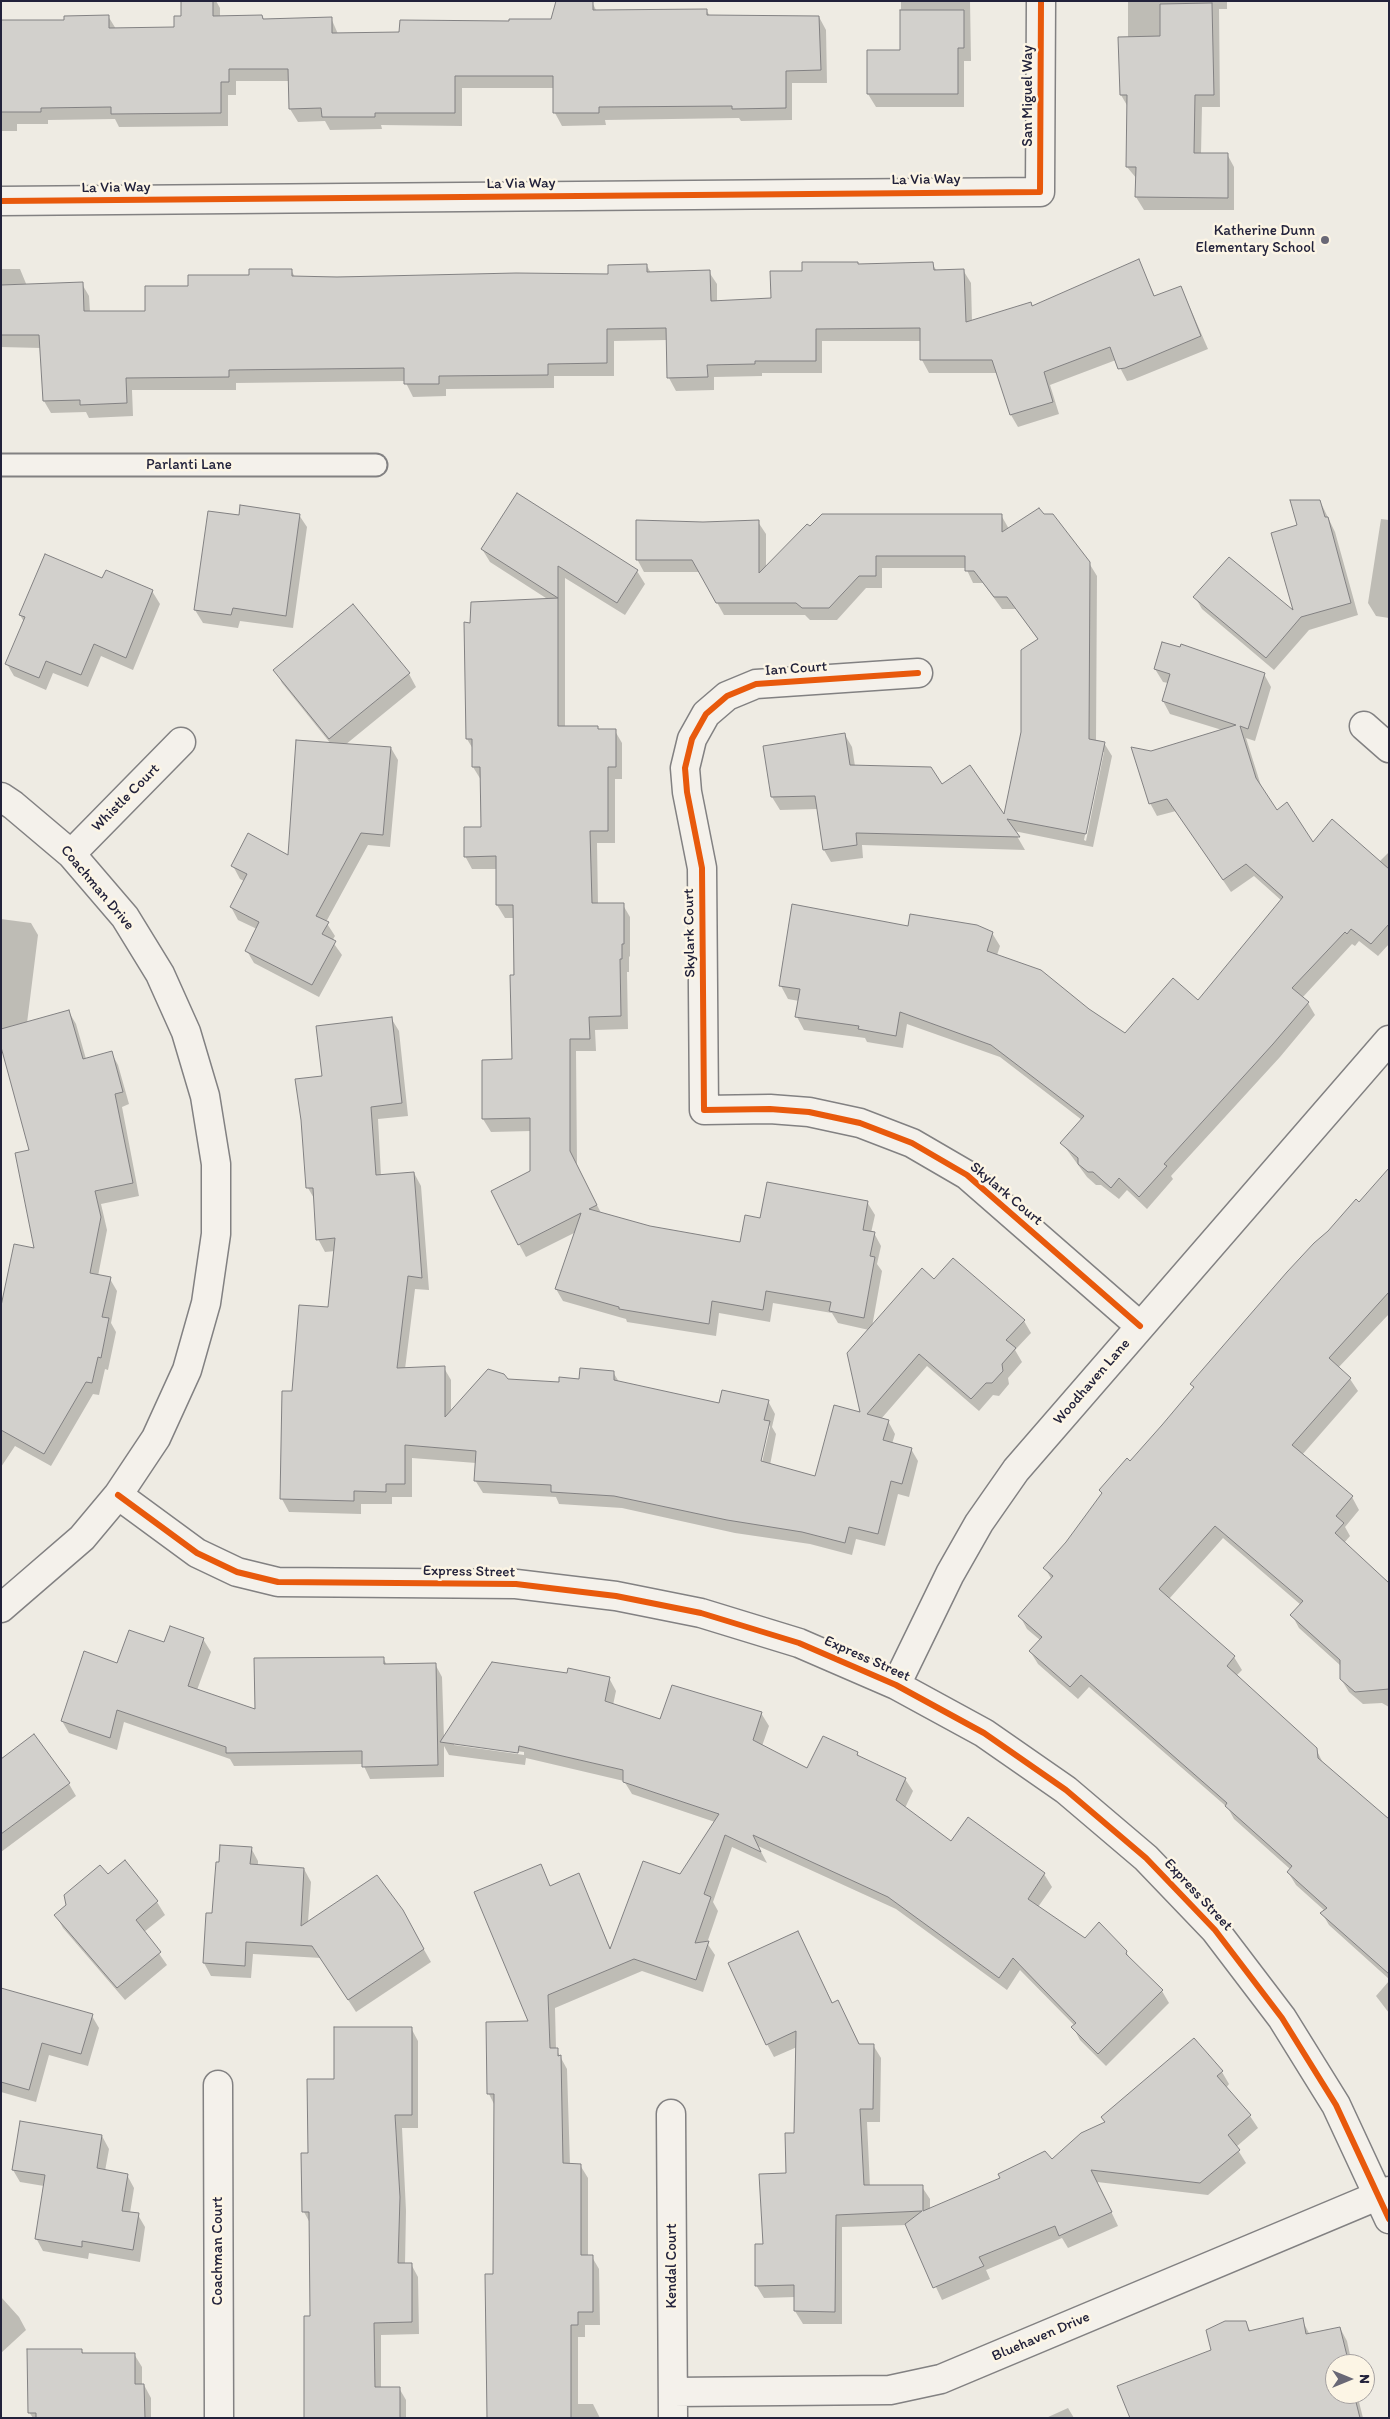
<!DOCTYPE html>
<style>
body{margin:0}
#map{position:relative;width:1390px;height:2419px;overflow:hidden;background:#eeebe3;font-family:Itim,sans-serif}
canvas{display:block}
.frame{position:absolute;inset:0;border:2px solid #22223b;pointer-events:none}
.north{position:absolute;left:1325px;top:2354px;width:50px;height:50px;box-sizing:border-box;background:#fcf5e5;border:1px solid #a5a1a1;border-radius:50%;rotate:90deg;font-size:14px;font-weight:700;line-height:20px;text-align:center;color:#22223b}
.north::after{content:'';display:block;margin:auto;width:18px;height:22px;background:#696876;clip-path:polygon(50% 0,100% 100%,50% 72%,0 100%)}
</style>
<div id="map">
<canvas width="1390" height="2419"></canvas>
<div class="frame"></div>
<div class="north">N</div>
</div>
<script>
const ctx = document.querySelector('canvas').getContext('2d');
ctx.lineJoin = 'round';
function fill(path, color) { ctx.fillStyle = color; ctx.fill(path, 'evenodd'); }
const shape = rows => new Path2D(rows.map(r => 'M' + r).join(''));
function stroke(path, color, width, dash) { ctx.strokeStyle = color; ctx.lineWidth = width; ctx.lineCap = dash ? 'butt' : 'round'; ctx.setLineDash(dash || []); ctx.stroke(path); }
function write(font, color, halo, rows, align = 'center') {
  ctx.font = font + ' Itim,sans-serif'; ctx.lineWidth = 5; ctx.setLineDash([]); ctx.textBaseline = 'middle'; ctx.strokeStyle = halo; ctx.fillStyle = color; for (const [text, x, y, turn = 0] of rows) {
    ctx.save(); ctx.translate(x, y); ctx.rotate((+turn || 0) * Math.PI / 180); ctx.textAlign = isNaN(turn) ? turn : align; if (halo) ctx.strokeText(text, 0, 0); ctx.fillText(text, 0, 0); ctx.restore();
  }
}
fill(shape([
 [182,1,216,1,220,8,220,17,262,16,264,20,331,18,338,34,401,34,552,20,592,2,597,12,706,10,710,16,819,17,826,30,827,83,792,83,792,120,741,121,739,118,605,120,606,125,562,126,555,113,555,88,462,88,462,126,381,125,382,129,330,130,325,121,298,122,290,109,290,81,236,81,236,95,228,95,228,126,119,127,115,119,48,120,48,124,17,124,17,131,1,131,1,21,65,21,108,16,116,29,175,28,182,17],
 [901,1,970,1,971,61,964,61,964,107,876,107,868,94,901,51],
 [1128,1,1227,1,1227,9,1219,9,1220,107,1202,107,1201,154,1227,154,1234,167,1234,210,1144,210,1136,197,1137,179,1127,167,1128,107,1121,95,1128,38],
 [1139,261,1155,297,1181,287,1208,349,1132,380,1127,381,1116,360,1050,385,1059,414,1018,427,1011,415,998,373,929,373,922,360,921,341,822,341,822,373,762,373,762,376,714,377,714,390,676,391,669,378,667,340,614,341,614,376,554,376,554,388,446,389,446,396,413,397,405,381,236,383,236,390,132,390,133,416,89,418,86,412,51,413,44,401,41,348,1,347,1,269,20,269,27,286,82,284,89,296,90,312,146,312,189,288,291,270,295,277,609,275,647,266,651,273,709,272,717,284,717,302,772,299,803,272,859,266,932,264,937,271,963,270,971,283,972,322,1032,307],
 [517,495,637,571,645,584,625,615,565,578,565,727,597,727,599,731,615,731,622,743,622,779,615,779,615,843,597,843,598,905,623,905,630,917,630,956,629,957,629,972,627,972,628,1029,595,1030,596,1051,576,1051,577,1165,601,1213,650,1228,741,1243,761,1219,867,1202,875,1215,871,1233,874,1233,881,1246,877,1264,882,1271,872,1327,934,1281,1024,1321,1031,1333,1015,1350,1022,1362,1008,1378,1009,1384,999,1396,993,1395,979,1411,927,1366,881,1419,888,1421,895,1434,892,1444,911,1449,918,1461,909,1497,898,1494,885,1546,856,1539,852,1555,810,1544,735,1533,622,1508,559,1504,556,1497,483,1493,475,1480,476,1463,412,1458,412,1497,392,1497,392,1504,361,1504,361,1514,289,1512,282,1499,293,1392,329,1309,335,1251,325,1252,318,1239,315,1200,308,1188,323,1077,391,1018,399,1031,408,1116,378,1119,381,1176,414,1173,421,1186,429,1290,415,1289,405,1369,444,1368,451,1380,451,1412,507,1380,560,1383,613,1372,619,1382,720,1405,768,1401,775,1414,772,1427,776,1434,770,1465,816,1478,862,1414,869,1330,838,1323,832,1313,773,1303,770,1322,719,1313,716,1336,627,1322,626,1319,563,1301,556,1289,576,1232,526,1257,519,1244,531,1172,531,1131,491,1132,483,1119,513,1060,514,918,505,918,497,905,497,869,472,869,465,856,482,828,481,780,473,767,473,749,467,739,471,624,549,600,490,562,482,549],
 [768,1421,770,1427,761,1467,759,1467],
 [1320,501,1335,532,1358,615,1309,630,1274,670,1202,609,1195,597,1295,614],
 [299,515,307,527,293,628,240,621,238,628,203,623,195,610,240,516],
 [1001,515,1009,529,1089,563,1097,576,1096,742,1104,743,1112,756,1093,847,1014,831,1025,850,862,845,863,858,831,862,824,850,818,809,780,810,772,797,845,735,852,747,855,766,942,786,1005,817,1039,641,1016,609,1002,609,983,583,973,583,966,568,882,568,882,588,866,588,837,620,810,620,805,615,724,615,700,572,644,572,637,559,703,523,758,522,766,534,766,568,810,528],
 [1102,752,1104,752,1086,841,1084,840],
 [1381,519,1389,520,1389,618,1376,616,1368,603],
 [103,580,152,591,160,604,133,670,101,656,88,687,53,673,46,690,14,676,7,664,24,622,20,615],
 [353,606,409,674,416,687,345,745,391,748,398,760,390,847,368,845,326,922,335,936,332,941,342,955,319,997,254,963,247,951,257,929,238,920,231,907,244,881,240,879,233,866,289,857,331,744,282,683,275,670],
 [1155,669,1264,674,1271,687,1255,741,1246,738,1262,789,1276,812,1313,844,1379,862,1389,852,1389,944,1378,956,1359,941,1355,946,1352,944,1302,998,1308,1003,1315,1015,1280,1057,1171,1176,1173,1179,1147,1209,1127,1190,1119,1199,1101,1185,1096,1185,1087,1177,1062,1143,1082,1120,1000,1057,907,1024,903,1048,867,1042,865,1038,804,1030,797,1017,799,1001,788,999,781,986,909,927,992,933,1000,946,997,955,1088,1010,1125,1035,1198,1001,1282,901,1254,876,1231,892,1176,811,1157,816,1150,803,1151,753,1222,730,1170,714,1163,701,1168,683,1163,682],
 [1,919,31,923,38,935,27,1023,69,1012,76,1024,86,1059,111,1052,118,1065,129,1104,122,1107,139,1196,101,1204,107,1230,98,1276,110,1279,117,1291,111,1323,116,1332,108,1370,105,1369,99,1395,93,1394,51,1466,15,1446,1,1467,1,1314,35,1250,30,1151,1,1045],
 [1389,1170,1389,1314,1338,1368,1350,1379,1358,1391,1302,1455,1352,1497,1359,1510,1345,1527,1350,1536,1344,1543,1389,1583,1389,1707,1382,1703,1363,1704,1349,1692,1341,1679,1341,1666,1299,1628,1292,1615,1301,1605,1223,1538,1169,1599,1234,1657,1242,1670,1236,1676,1316,1749,1323,1763,1389,1823,1389,1979,1329,1925,1322,1913,1325,1911,1296,1885,1288,1872,1290,1869,1234,1819,1228,1808,1089,1687,1078,1699,1038,1664,1030,1651,1040,1640,1027,1629,1020,1616,1052,1580,1045,1568,1067,1543,1103,1495,1100,1490,1130,1463,1194,1389,1192,1384],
 [203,1639,211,1652,197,1690,256,1711,383,1658,387,1665,435,1664,442,1677,444,1739,568,1675,609,1678,616,1691,613,1705,661,1721,761,1713,769,1726,762,1746,808,1769,857,1753,860,1757,905,1779,913,1791,905,1808,951,1843,1044,1874,1052,1887,1038,1907,1085,1940,1126,1952,1131,1960,1162,1991,1169,2003,1106,2066,1080,2040,1073,2027,1075,2026,1020,1970,1007,1990,896,1909,758,1846,767,1863,732,1847,713,1902,718,1911,707,1943,715,1955,703,1992,642,1971,555,2008,556,2049,567,2069,570,2165,580,2165,588,2178,588,2257,592,2257,599,2269,600,2325,585,2325,585,2337,578,2337,578,2404,593,2404,600,2418,489,2418,494,2275,495,2106,489,2094,530,2022,540,1866,551,1887,579,1875,611,1950,680,1875,715,1822,632,1794,624,1781,526,1758,525,1765,449,1755,444,1746,444,1777,370,1779,363,1764,234,1766,230,1759,124,1722,117,1750,69,1733,62,1721,118,1664,165,1644],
 [454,1743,524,1752,524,1755,454,1745],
 [1,1760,69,1784,76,1796,1,1852],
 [251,1848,258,1861,258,1866,304,1869,311,1882,308,1922,402,1911,431,1962,356,2012,321,1958,253,1954,251,1978,211,1976,204,1963,213,1914],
 [124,1862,157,1902,165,1915,144,1932,167,1965,125,2000,63,1928,56,1915],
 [798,1932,833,2004,838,2002,860,2045,873,2045,881,2058,880,2122,867,2122,870,2187,922,2187,930,2199,930,2209,1052,2160,1222,2072,1229,2084,1226,2088,1250,2116,1258,2128,1236,2147,1246,2163,1208,2195,1097,2182,1118,2226,1068,2248,1062,2238,986,2270,990,2279,942,2300,907,2225,842,2227,842,2324,803,2324,795,2311,795,2297,764,2298,756,2285,764,2245,787,2174,795,2134,797,2047,774,2057,767,2044],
 [1389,1981,1389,2013,1376,1996],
 [1,1990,92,2016,99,2028,88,2066,49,2055,36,2102,1,2092],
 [411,2028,418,2041,418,2128,402,2128,406,2211,405,2264,411,2264,418,2277,419,2334,381,2335,381,2388,399,2388,406,2400,406,2418,306,2418,311,2317,310,2223,304,2212,309,2154,335,2080],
 [102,2136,109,2149,105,2171,127,2175,134,2188,130,2213,138,2215,145,2227,140,2262,89,2253,88,2259,43,2251,36,2238,44,2186,20,2182,13,2170],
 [1,2297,19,2317,26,2330,1,2353],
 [1302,2320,1310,2335,1340,2328,1347,2341,1352,2364,1335,2364,1335,2394,1357,2394,1363,2418,1131,2418,1245,2322,1251,2332],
 [81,2350,84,2354,134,2354,142,2367,142,2385,144,2385,151,2398,151,2418,33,2418,29,2412],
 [1068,2408,1074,2418,1046,2418]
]), '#0003');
const building = shape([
 [181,1,213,1,213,16,262,15,263,19,332,17,332,33,399,32,400,20,509,21,509,19,551,19,556,1,593,1,593,10,707,9,707,15,819,16,821,70,786,71,786,108,732,109,732,106,599,107,599,113,553,113,553,76,455,76,455,113,375,113,375,117,322,117,321,108,289,109,288,69,229,69,229,82,221,82,221,113,111,114,111,107,41,108,41,112,1,112,1,20,64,20,64,16,109,15,109,28,174,27,174,16,181,16,181,1],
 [1212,3,1214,95,1195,95,1194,153,1228,153,1228,198,1135,197,1136,167,1126,167,1127,95,1120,95,1118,37,1160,36,1160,4,1212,3],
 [900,10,964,10,964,48,958,48,958,94,867,94,867,50,900,50,900,10],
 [1139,259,1154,296,1181,286,1201,336,1125,368,1118,369,1110,347,1044,372,1053,402,1010,415,992,360,920,360,920,328,816,329,816,361,755,361,755,364,707,365,708,377,667,378,666,328,607,329,607,363,548,364,548,375,439,376,439,384,404,384,404,368,229,370,229,377,126,378,127,403,80,405,80,400,43,401,39,335,1,335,1,285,83,282,84,311,145,311,145,286,188,286,188,275,249,275,249,269,292,269,292,276,337,277,516,273,608,274,608,265,647,264,647,272,710,270,711,301,771,298,770,271,802,271,802,262,858,262,858,264,933,262,934,270,964,269,966,322,1031,302,1032,306,1139,259],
 [517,493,638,570,617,603,558,566,558,726,598,726,598,729,616,729,616,767,608,767,608,831,590,831,592,903,624,903,624,944,622,944,622,959,620,959,621,1016,589,1017,590,1039,570,1039,570,1151,597,1205,589,1209,650,1226,740,1242,745,1215,760,1218,767,1182,868,1201,863,1230,875,1232,870,1256,875,1257,864,1318,829,1311,831,1302,766,1291,763,1310,712,1301,709,1324,619,1309,619,1307,555,1289,581,1213,518,1245,491,1191,530,1171,530,1118,482,1119,482,1060,512,1059,510,975,514,975,513,905,496,905,496,856,464,857,464,827,481,827,480,767,472,767,472,739,466,739,464,622,470,623,471,602,558,598,481,549,517,493],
 [1290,500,1320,500,1325,517,1328,517,1351,603,1301,617,1266,658,1193,597,1229,557,1293,610,1271,533,1297,525,1290,500],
 [240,505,300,514,286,616,233,608,231,615,194,610,208,511,239,515,240,505],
 [1039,508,1044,514,1053,514,1090,562,1089,739,1105,742,1086,834,1007,819,1020,837,856,833,857,845,823,850,815,796,771,797,763,746,845,733,850,765,931,767,942,784,970,765,1004,814,1021,732,1021,650,1038,639,1007,597,994,597,974,571,965,571,965,556,876,556,876,576,859,576,829,608,802,608,796,603,716,603,692,560,636,560,636,520,703,522,759,520,759,573,807,524,810,526,822,514,1002,514,1002,532,1039,508],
 [45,554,102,578,106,570,153,590,126,658,94,644,81,675,46,661,39,678,5,664,25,617,19,615,45,554],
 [353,604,410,673,329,739,273,670,353,604],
 [1162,642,1180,647,1181,644,1265,673,1248,729,1240,726,1256,778,1277,810,1287,802,1313,842,1332,819,1389,869,1389,924,1371,944,1351,929,1347,934,1345,932,1292,988,1309,1002,1273,1044,1164,1164,1167,1166,1139,1197,1119,1178,1111,1188,1093,1172,1088,1172,1078,1164,1078,1158,1060,1143,1084,1116,991,1045,900,1012,896,1036,858,1029,859,1026,795,1017,800,989,779,986,792,904,908,926,910,914,977,925,993,932,987,951,1041,970,1089,1009,1125,1033,1173,978,1198,1000,1283,897,1246,864,1223,880,1167,799,1149,804,1131,747,1151,751,1236,725,1162,701,1170,674,1154,669,1162,642],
 [296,740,391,747,383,835,361,833,316,916,329,922,322,934,336,941,312,985,245,951,259,922,230,907,247,874,231,866,248,833,288,855,296,740],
 [69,1010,83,1059,112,1051,123,1092,115,1094,133,1183,95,1191,101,1217,90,1273,111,1277,102,1317,109,1318,101,1358,98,1357,92,1383,86,1382,44,1454,1,1430,1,1306,14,1244,34,1248,15,1153,29,1150,1,1047,1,1029,69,1010],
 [392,1017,402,1103,371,1107,376,1175,414,1172,422,1278,408,1276,397,1368,445,1366,445,1417,488,1369,504,1374,508,1379,559,1382,559,1377,579,1379,580,1368,614,1371,614,1380,719,1403,722,1390,769,1400,764,1420,770,1421,761,1461,815,1476,834,1405,860,1412,847,1353,922,1268,934,1279,953,1258,1025,1320,1006,1340,1016,1348,1002,1364,1003,1371,992,1383,986,1383,971,1399,919,1354,867,1414,889,1420,883,1440,912,1448,902,1484,891,1481,878,1534,849,1527,845,1543,802,1532,727,1520,614,1496,551,1492,551,1485,474,1481,476,1451,405,1445,405,1484,386,1484,386,1492,354,1491,354,1501,280,1499,282,1391,292,1391,299,1305,328,1307,335,1238,316,1240,313,1188,306,1188,301,1120,295,1079,322,1076,316,1026,392,1017],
 [1389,1168,1389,1292,1329,1358,1351,1378,1292,1445,1353,1496,1336,1516,1344,1523,1335,1533,1389,1583,1389,1689,1355,1692,1340,1679,1340,1660,1290,1615,1303,1601,1215,1526,1159,1589,1235,1656,1227,1666,1317,1748,1318,1758,1389,1819,1389,1974,1320,1913,1327,1908,1287,1872,1292,1866,1225,1806,1227,1803,1081,1675,1070,1687,1029,1651,1042,1637,1018,1616,1053,1576,1043,1568,1066,1542,1102,1493,1099,1490,1127,1458,1130,1461,1162,1425,1194,1387,1190,1384,1287,1272,1314,1243,1328,1231,1356,1199,1359,1202,1389,1168],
 [170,1626,204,1638,188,1686,255,1709,254,1658,384,1657,384,1664,436,1663,438,1765,362,1767,362,1751,226,1753,226,1747,117,1710,110,1738,61,1721,84,1651,117,1663,129,1630,164,1642,170,1626],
 [492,1662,567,1673,568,1668,610,1677,605,1701,660,1719,672,1685,762,1712,753,1740,807,1768,823,1736,858,1752,857,1755,906,1778,896,1800,951,1841,968,1817,1045,1873,1028,1899,1085,1938,1099,1922,1127,1951,1126,1954,1163,1990,1098,2054,1071,2027,1076,2023,1013,1958,999,1978,888,1897,753,1835,761,1852,725,1835,704,1894,711,1897,695,1943,709,1941,696,1980,634,1959,548,1995,550,2048,558,2048,558,2056,561,2055,563,2163,581,2164,581,2255,593,2255,593,2312,578,2312,578,2325,571,2325,571,2418,487,2418,485,2274,493,2274,494,2094,487,2094,486,2022,528,2021,474,1892,541,1864,550,1886,579,1873,610,1949,643,1861,680,1874,719,1814,623,1782,623,1770,519,1746,518,1753,440,1742,492,1662],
 [34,1734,70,1783,1,1834,1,1759,34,1734],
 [220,1845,252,1847,250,1864,304,1868,301,1926,377,1875,403,1910,424,1949,348,2000,312,1946,246,1942,245,1966,203,1963,206,1913,212,1913,216,1862,219,1862,220,1845],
 [125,1860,158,1901,136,1920,161,1952,117,1988,54,1915,66,1905,64,1895,100,1865,108,1874,125,1860],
 [798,1931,832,2003,838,2000,859,2044,874,2044,873,2109,860,2109,864,2185,923,2185,923,2211,1000,2178,998,2174,1045,2151,1052,2159,1081,2133,1105,2122,1101,2117,1194,2038,1223,2071,1217,2076,1251,2115,1228,2135,1240,2150,1200,2183,1091,2170,1112,2212,1059,2236,1055,2226,979,2257,984,2266,933,2288,905,2224,922,2211,836,2215,835,2312,794,2311,794,2285,755,2286,755,2244,763,2244,759,2174,786,2173,785,2133,794,2133,796,2031,766,2045,728,1963,798,1931],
 [1,1988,93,2014,81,2054,42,2043,29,2090,1,2082,1,1988],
 [334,2027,412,2027,412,2115,395,2115,400,2197,398,2263,412,2263,412,2322,374,2323,375,2387,400,2387,400,2418,304,2418,304,2316,310,2316,309,2212,302,2212,301,2153,308,2153,307,2079,334,2079,334,2027],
 [20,2121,102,2135,97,2168,128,2174,122,2211,139,2213,133,2250,82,2241,82,2247,35,2239,45,2175,12,2170,20,2121],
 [1303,2318,1306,2334,1340,2327,1349,2364,1335,2364,1335,2394,1354,2394,1360,2418,1130,2418,1117,2386,1211,2350,1206,2330,1225,2321,1246,2321,1249,2331,1303,2318],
 [27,2349,82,2349,82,2353,135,2353,135,2384,144,2384,145,2418,36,2418,36,2413,28,2413,27,2349]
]);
fill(building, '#d2d0cc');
stroke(building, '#828182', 1);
const service = shape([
 [1,465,376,465]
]);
const minor = shape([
 [1,201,1040,192,1041,1],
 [918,673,756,684,727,696,706,714,692,739,685,768,687,792,702,868,704,1110,770,1109,809,1112,860,1123,912,1143,967,1175,1140,1326],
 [1364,726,1389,748],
 [1,797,13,805,71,854,125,917,160,974,186,1032,205,1096,216,1164,216,1234,206,1303,187,1370,156,1438,118,1495,82,1538,1,1608],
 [71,854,181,742],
 [118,1495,197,1553,237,1572,278,1582,516,1584,616,1596,701,1613,799,1643,896,1685,984,1733,1066,1790,1146,1858,1215,1930,1282,2018,1336,2105,1389,2219],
 [896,1685,950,1574,979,1523,1016,1470,1389,1040],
 [218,2085,219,2418],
 [671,2114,673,2418],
 [673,2392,890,2390,941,2379,1389,2191]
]);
stroke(service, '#828182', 25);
stroke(minor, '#828182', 31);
stroke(service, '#f4f1eb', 21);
stroke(minor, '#f4f1eb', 28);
stroke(shape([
 [1,201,1040,192,1041,1],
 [918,673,756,684,727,696,706,714,692,739,685,768,687,792,702,868,704,1110,770,1109,809,1112,860,1123,912,1143,967,1175,1140,1326],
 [118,1495,197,1553,237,1572,278,1582,516,1584,616,1596,701,1613,799,1643,896,1685,984,1733,1066,1790,1146,1858,1215,1930,1282,2018,1336,2105,1389,2219]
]), '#e8590c', 6);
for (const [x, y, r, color] of [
 [1325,240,5,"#696876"]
]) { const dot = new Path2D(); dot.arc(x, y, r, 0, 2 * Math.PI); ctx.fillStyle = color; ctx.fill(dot); stroke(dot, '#fcf5e5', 2); }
write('15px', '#22223b', '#fcf5e5', [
 ["San Miguel Way",1028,96,-90],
 ["La Via Way",926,180,-1],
 ["La Via Way",521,184,-1],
 ["La Via Way",116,188,-1],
 ["Parlanti Lane",189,465],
 ["Ian Court",796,669,-4],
 ["Whistle Court",126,798,-45],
 ["Coachman Drive",97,888,50],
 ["Skylark Court",690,933,-91],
 ["Skylark Court",1006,1194,40],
 ["Woodhaven Lane",1092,1382,-49],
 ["Express Street",469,1572,1],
 ["Express Street",867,1659,24],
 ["Express Street",1198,1895,47],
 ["Coachman Court",218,2251,-90],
 ["Kendal Court",672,2266,-90],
 ["Bluehaven Drive",1041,2337,-23]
]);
write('15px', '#22223b', '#fcf5e5', [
 ["Katherine Dunn",1315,231],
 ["Elementary School",1315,248]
], 'right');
</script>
